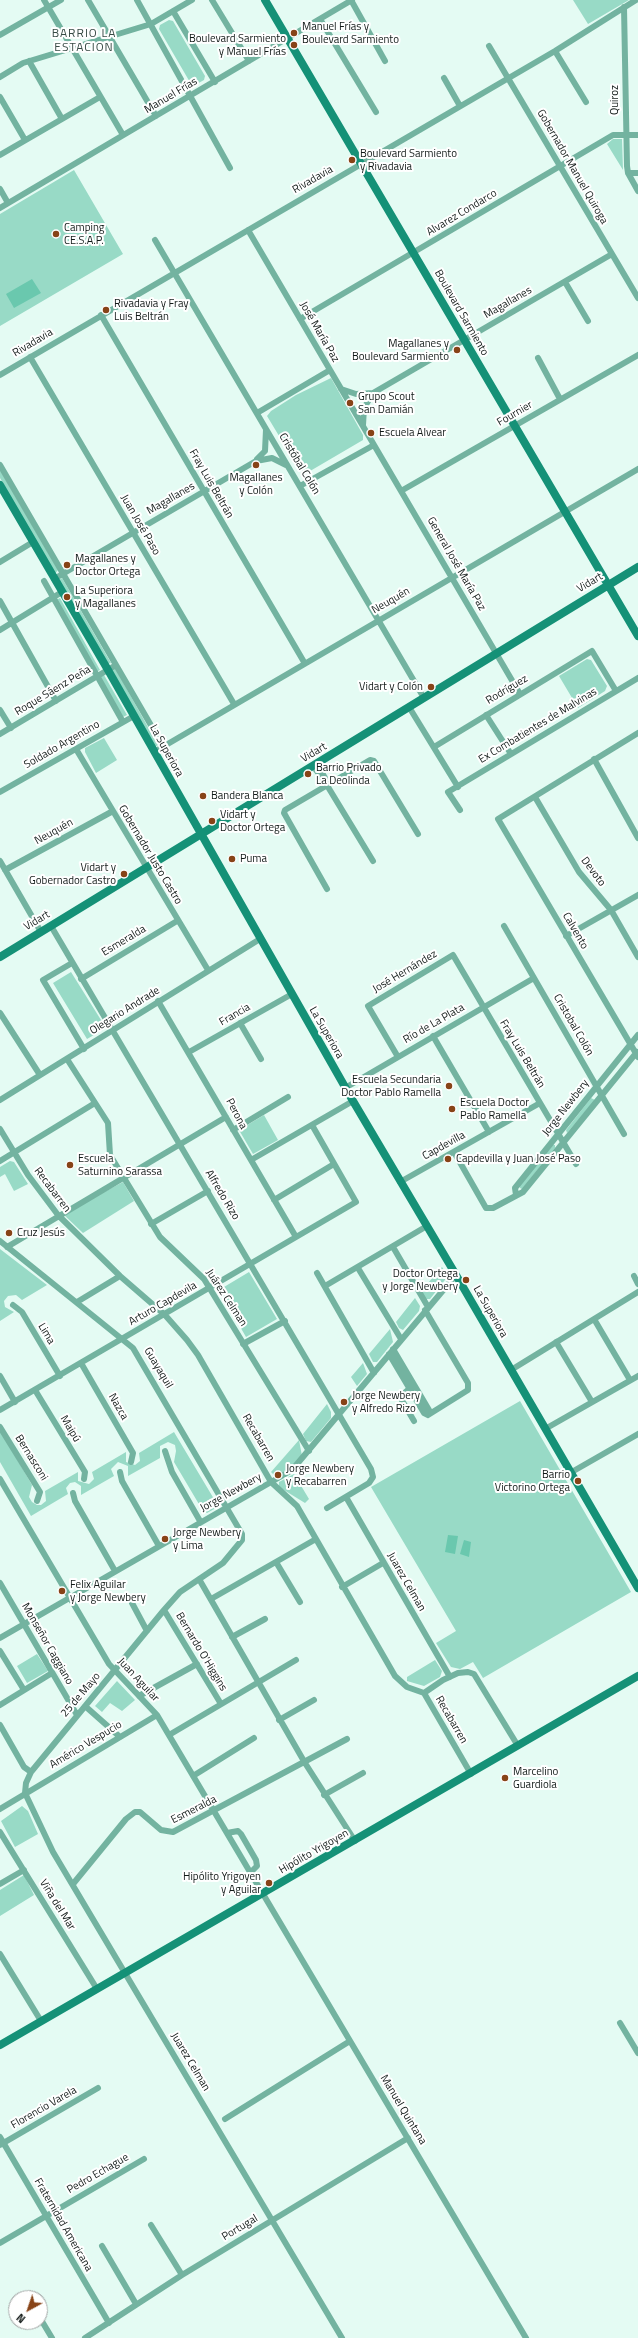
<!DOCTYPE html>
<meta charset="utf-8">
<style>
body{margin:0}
#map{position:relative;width:638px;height:2338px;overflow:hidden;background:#e4fbf3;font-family:"Titillium Web",sans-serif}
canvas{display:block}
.north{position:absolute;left:8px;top:2290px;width:40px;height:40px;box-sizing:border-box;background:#fff;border:1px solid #a0a3a3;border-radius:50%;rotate:220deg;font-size:11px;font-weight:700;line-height:16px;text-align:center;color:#121a18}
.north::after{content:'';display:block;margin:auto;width:14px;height:18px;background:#874317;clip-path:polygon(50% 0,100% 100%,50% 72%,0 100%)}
</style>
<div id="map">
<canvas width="638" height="2338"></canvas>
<div class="north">N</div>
</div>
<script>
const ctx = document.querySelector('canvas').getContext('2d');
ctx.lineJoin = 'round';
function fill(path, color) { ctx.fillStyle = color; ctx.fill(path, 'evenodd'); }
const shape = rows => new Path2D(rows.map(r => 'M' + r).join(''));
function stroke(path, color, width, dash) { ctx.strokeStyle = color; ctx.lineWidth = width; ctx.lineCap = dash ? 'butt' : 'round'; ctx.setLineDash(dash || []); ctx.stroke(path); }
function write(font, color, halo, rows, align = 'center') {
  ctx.font = font + ' "Titillium Web",sans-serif'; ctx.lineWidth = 4; ctx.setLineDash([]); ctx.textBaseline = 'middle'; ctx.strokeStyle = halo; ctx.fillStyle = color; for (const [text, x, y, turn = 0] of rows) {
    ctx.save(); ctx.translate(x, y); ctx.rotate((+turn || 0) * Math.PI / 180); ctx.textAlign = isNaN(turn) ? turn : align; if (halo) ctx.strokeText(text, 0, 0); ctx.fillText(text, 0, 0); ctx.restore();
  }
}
fill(shape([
 [573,0,629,0,588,24],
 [169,20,173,21,205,76,204,80,195,85,191,84,159,29,160,25],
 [613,139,622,139,623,170,607,144],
 [74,170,123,254,0,326,0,214],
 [331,378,363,435,363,440,305,474,299,469,267,416,271,411,296,395],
 [0,470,58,570,55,574,0,478],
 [62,578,111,663,107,664,59,580],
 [60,598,100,670,96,672,56,600],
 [587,659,591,660,607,686,605,691,578,708,559,676],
 [115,668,158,745,155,747,112,670],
 [104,675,127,715,123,717,100,677],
 [104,738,117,760,96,773,85,752,85,748],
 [71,972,106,1028,87,1039,53,983],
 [591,1098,595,1100,567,1133,566,1130],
 [264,1115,278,1140,253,1154,239,1130],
 [553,1145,555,1145,555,1148,522,1189,520,1188,519,1186],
 [10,1161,14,1162,28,1184,14,1191,5,1174,0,1177,0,1167],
 [123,1182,134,1201,83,1233,63,1214],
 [0,1249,47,1285,22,1300,16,1295,8,1296,4,1301,5,1307,14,1312,0,1321],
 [442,1267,448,1276,430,1299,426,1299,421,1291],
 [249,1272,277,1319,246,1337,219,1290],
 [415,1298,420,1306,419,1311,403,1330,399,1328,396,1322],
 [390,1329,393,1342,377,1362,373,1362,369,1354],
 [363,1363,367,1374,357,1386,351,1377],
 [520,1401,631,1592,483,1678,473,1662,460,1669,451,1667,436,1643,456,1631,371,1487],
 [327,1404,331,1412,331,1418,311,1442,306,1441,303,1434],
 [0,1430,32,1485,29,1497,32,1502,37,1505,41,1505,46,1501,45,1491,78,1472,78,1481,89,1484,94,1479,92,1472,126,1452,126,1462,135,1465,140,1461,139,1453,174,1432,217,1504,216,1508,207,1513,203,1511,174,1462,176,1451,175,1445,168,1442,160,1446,160,1458,128,1476,128,1466,118,1462,111,1469,114,1476,81,1495,81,1486,75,1482,70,1483,66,1488,68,1494,31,1516,0,1462],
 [299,1440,302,1456,289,1469,275,1476,271,1472],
 [294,1474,309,1499,305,1503,279,1487,279,1482],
 [37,1654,48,1671,27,1683,17,1666],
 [435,1660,442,1671,440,1677,424,1686,407,1681,407,1677],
 [117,1681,135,1700,122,1711,110,1703,102,1712,95,1706],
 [22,1806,28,1811,38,1834,15,1847,1,1821],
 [24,1875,34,1895,0,1916,0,1890]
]), '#98dac6');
fill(shape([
 [32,279,41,293,14,308,6,294],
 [448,1535,458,1536,455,1554,445,1552],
 [464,1540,471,1542,469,1557,460,1554]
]), '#6ac8ae');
stroke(shape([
 [44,0,123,135],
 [88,0,156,116],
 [137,0,230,168],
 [212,0,249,61],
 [351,0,385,61],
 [624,7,627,166,628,173,638,191],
 [173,11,215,82],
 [320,19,376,112],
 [0,35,61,0],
 [489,46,638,298],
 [555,51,586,102],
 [29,61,62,119],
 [0,77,23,63,151,24,192,0],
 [444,78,460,106],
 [0,97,25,140],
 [0,155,100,97],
 [628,173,638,173],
 [0,189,8,203],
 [0,208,352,0],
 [248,230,520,694],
 [155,240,424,698],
 [565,282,588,321],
 [101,315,304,662],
 [300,319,613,135,638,135],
 [30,357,234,704],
 [538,358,560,399],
 [0,375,555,51,636,0],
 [341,389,356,394,373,393],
 [257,413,330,370],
 [363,425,364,408,373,393,612,254],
 [257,459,265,451,266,430],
 [0,465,163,746],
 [300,486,374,445],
 [401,491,638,355],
 [0,562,33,542],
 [54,579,256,461,272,458,286,465],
 [44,581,123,722],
 [0,601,56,701],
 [0,630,62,592],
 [409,707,458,787],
 [0,710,11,728],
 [486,715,511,754],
 [638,733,498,819,638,1057],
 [0,734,116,665],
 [434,747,592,651,616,691],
 [76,749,208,970],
 [154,752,638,469],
 [594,759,638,838],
 [317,764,325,778,325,782],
 [313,766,325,782,373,861],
 [0,792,134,716],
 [535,797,579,872,611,910,638,957],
 [460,810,448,792,638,678],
 [0,861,41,932],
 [5,870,113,811],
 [327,889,284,813,285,810,370,760,374,761,418,834],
 [51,926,371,1469,373,1477,369,1483,327,1508],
 [504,926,624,1134],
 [566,936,638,895],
 [72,963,43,980,84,1049],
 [81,979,177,921],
 [158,1001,296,1237],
 [0,1013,40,1075],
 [240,1023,261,1059],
 [433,1036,489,1132],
 [189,1052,292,994],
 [398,1057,368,1006,453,955,576,1164],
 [67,1059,108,1123,110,1155,160,1237,204,1279,309,1451],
 [345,1088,534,978],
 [0,1100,260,939],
 [0,1129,28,1175,58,1215,120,1276,165,1315,187,1340,198,1355,271,1482,297,1506,395,1676,407,1687,424,1693,471,1774],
 [233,1130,288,1097],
 [454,1152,486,1208,493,1208,523,1192,637,1052],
 [251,1160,353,1101],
 [0,1161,95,1103],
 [400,1182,540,1103],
 [516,1195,515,1188,638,1035],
 [274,1200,334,1164],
 [151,1224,208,1191],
 [0,1241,133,1348,242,1534,242,1540,223,1563,180,1592,164,1610,31,1772,26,1783,25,1793],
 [7,1247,226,1117],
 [393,1247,428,1307],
 [358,1268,401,1339],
 [317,1273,374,1373],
 [634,1276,638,1284],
 [325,1286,427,1226],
 [77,1302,120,1276],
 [13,1305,22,1312,60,1376],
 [425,1310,468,1383,468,1390,428,1415],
 [594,1319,630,1380],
 [556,1342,592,1402],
 [243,1344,285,1321],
 [393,1349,429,1410,428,1415],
 [389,1354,424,1413,428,1415],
 [81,1363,133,1453,131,1462],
 [511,1370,638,1292],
 [0,1376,15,1402],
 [409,1389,400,1397,414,1421],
 [35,1390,85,1472,84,1479],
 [0,1410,356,1202,312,1125],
 [0,1427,40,1492,37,1501],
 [545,1429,638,1376],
 [165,1451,172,1472,200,1521],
 [120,1472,122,1481,159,1546],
 [570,1473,638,1434],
 [0,1479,109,1664,157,1715,526,2338],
 [73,1493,75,1501,115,1571],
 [346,1497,450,1677],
 [276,1562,300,1602],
 [199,1579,305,1763,355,1841],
 [0,1583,77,1715],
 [342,1587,383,1563],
 [211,1599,316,1539],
 [132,1603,147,1631],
 [164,1610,221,1704],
 [232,1637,265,1619],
 [0,1638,292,1470,456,1275],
 [0,1651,24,1690],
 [424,1693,443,1680,458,1673,468,1672,474,1674,518,1746],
 [139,1696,197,1664],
 [0,1705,52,1673],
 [85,1706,120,1737],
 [279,1720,314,1700],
 [0,1725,24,1767,31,1772],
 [169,1735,296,1660],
 [193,1776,254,1738],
 [25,1793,53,1852,342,2338],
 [324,1795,363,1773],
 [0,1809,157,1715],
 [0,1832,97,1989],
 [227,1833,238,1831,241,1834,256,1860,257,1866,251,1872],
 [0,1884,24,1870],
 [73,1884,126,1819,135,1812,140,1812,161,1830,173,1832,347,1739],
 [0,1954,41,2021],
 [620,2023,638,2053],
 [225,2119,350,2041],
 [0,2137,109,2323],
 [0,2145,98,2088],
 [151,2225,182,2275],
 [0,2243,144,2159],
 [102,2246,136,2304],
 [40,2318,52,2338],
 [85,2338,182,2275,408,2138]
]), '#73b3a0', 6);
stroke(shape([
 [265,0,638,636],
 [0,485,108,670,353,1101,456,1275,638,1588],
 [0,957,638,567],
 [0,2045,638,1676]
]), '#159177', 8);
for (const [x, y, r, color] of [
 [294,33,4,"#874317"],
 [294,45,4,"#874317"],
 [352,160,4,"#874317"],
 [56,234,4,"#874317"],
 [106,310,4,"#874317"],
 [457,350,4,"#874317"],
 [350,403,4,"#874317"],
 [371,433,4,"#874317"],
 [256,465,4,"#874317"],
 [67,565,4,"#874317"],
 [67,597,4,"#874317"],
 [431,687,4,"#874317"],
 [308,774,4,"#874317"],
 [203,796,4,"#874317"],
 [212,821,4,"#874317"],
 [232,859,4,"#874317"],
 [124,874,4,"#874317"],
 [449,1086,4,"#874317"],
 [452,1109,4,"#874317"],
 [448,1159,4,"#874317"],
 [70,1165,4,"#874317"],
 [9,1233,4,"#874317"],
 [466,1280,4,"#874317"],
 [344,1402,4,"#874317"],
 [278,1475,4,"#874317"],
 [578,1481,4,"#874317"],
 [165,1539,4,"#874317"],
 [62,1591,4,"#874317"],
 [505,1778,4,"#874317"],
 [269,1883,4,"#874317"]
]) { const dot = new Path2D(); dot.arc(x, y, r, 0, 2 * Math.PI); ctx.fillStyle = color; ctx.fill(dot); stroke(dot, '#fff', 1.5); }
write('11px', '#121a18', '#fff', [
 ["Manuel Frías y",302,27],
 ["Boulevard Sarmiento",302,40],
 ["Boulevard Sarmiento",286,39,"right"],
 ["y Manuel Frías",286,52,"right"],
 ["Boulevard Sarmiento",360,154],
 ["y Rivadavia",360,167],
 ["Camping",64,228],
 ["CE.S.A.P.",64,241],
 ["Rivadavia y Fray",114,304],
 ["Luis Beltrán",114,317],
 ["Magallanes y",449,344,"right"],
 ["Boulevard Sarmiento",449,357,"right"],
 ["Grupo Scout",358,397],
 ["San Damián",358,410],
 ["Escuela Alvear",379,433],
 ["Magallanes",256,478,"center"],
 ["y Colón",256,491,"center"],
 ["Magallanes y",75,559],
 ["Doctor Ortega",75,572],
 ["La Superiora",75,591],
 ["y Magallanes",75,604],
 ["Vidart y Colón",423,687,"right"],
 ["Barrio Privado",316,768],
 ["La Deolinda",316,781],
 ["Bandera Blanca",211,796],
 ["Vidart y",220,815],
 ["Doctor Ortega",220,828],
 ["Puma",240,859],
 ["Vidart y",116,868,"right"],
 ["Gobernador Castro",116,881,"right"],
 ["Escuela Secundaria",441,1080,"right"],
 ["Doctor Pablo Ramella",441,1093,"right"],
 ["Escuela Doctor",460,1103],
 ["Pablo Ramella",460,1116],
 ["Escuela",78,1159],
 ["Saturnino Sarassa",78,1172],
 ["Capdevilla y Juan José Paso",456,1159],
 ["Cruz Jesús",17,1233],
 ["Doctor Ortega",458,1274,"right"],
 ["y Jorge Newbery",458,1287,"right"],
 ["Jorge Newbery",352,1396],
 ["y Alfredo Rizo",352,1409],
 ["Jorge Newbery",286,1469],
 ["y Recabarren",286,1482],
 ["Barrio",570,1475,"right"],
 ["Victorino Ortega",570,1488,"right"],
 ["Jorge Newbery",173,1533],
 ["y Lima",173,1546],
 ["Felix Aguilar",70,1585],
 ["y Jorge Newbery",70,1598],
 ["Marcelino",513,1772],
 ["Guardiola",513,1785],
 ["Hipólito Yrigoyen",261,1877,"right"],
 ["y Aguilar",261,1890,"right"]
], 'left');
write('11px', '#121a18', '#fff', [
 ["Manuel Frías",171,96,-31],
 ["Quiroz",615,100,-90],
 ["Gobernador Manuel Quiroga",572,167,60],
 ["Rivadavia",313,180,-30],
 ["Alvarez Condarco",462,213,-31],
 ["Magallanes",508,303,-30],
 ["Boulevard Sarmiento",461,313,60],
 ["José María Paz",319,332,60],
 ["Rivadavia",33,343,-31],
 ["Fournier",515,414,-30],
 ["Cristóbal Colón",299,464,59],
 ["Fray Luis Beltrán",211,484,60],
 ["Magallanes",171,499,-30],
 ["Juan José Paso",140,525,60],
 ["General José María Paz",456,564,60],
 ["Vidart",590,583,-31],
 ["Neuquén",391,601,-30],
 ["Rodríguez",507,690,-31],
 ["Roque Sáenz Peña",53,691,-31],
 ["Ex Combatientes de Malvinas",538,726,-31],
 ["Soldado Argentino",62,745,-30],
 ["La Superiora",166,751,61],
 ["Vidart",314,753,-31],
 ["Neuquén",54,832,-29],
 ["Gobernador Justo Castro",150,855,59],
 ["Devoto",593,872,53],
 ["Vidart",37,921,-31],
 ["Calvento",575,931,60],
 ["Esmeralda",124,941,-31],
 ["José Hernández",405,972,-31],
 ["Olegario Andrade",125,1011,-32],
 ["Francia",235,1015,-30],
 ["Río de La Plata",434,1024,-30],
 ["Cristobal Colón",573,1025,60],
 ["La Superiora",326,1033,60],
 ["Fray Luis Beltrán",522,1054,59],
 ["Jorge Newbery",566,1108,-52],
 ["Perona",236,1114,62],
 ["Capdevilla",444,1146,-29],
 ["Recabarren",52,1190,53],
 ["Alfredo Rizo",222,1195,59],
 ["Juárez Celman",226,1298,57],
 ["Arturo Capdevila",163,1304,-30],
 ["La Superiora",490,1312,60],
 ["Lima",46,1334,59],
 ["Guayaquil",158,1368,59],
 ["Nazca",118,1407,60],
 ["Maipú",70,1429,59],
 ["Recabarren",258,1438,60],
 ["Bernasconi",31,1458,58],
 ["Jorge Newbery",231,1493,-29],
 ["Juarez Celman",406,1582,60],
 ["Monseñor Caggiano",47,1644,60],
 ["Bernardo O'Higgins",201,1652,59],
 ["Juan Aguilar",138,1680,47],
 ["25 de Mayo",81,1695,-50],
 ["Recabarren",451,1720,60],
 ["Américo Vespucio",86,1745,-31],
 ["Esmeralda",194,1810,-27],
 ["Hipólito Yrigoyen",314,1852,-30],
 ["Viña del Mar",57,1905,58],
 ["Juarez Celman",190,2062,59],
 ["Florencio Varela",44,2108,-30],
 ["Manuel Quintana",403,2110,59],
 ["Pedro Echague",98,2174,-30],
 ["Fraternidad Americana",63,2225,60],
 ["Portugal",240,2228,-31]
]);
ctx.letterSpacing = '1px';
write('12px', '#384b45', '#fff', [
 ["BARRIO LA",84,34],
 ["ESTACION",84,48]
]);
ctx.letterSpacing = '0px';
</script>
